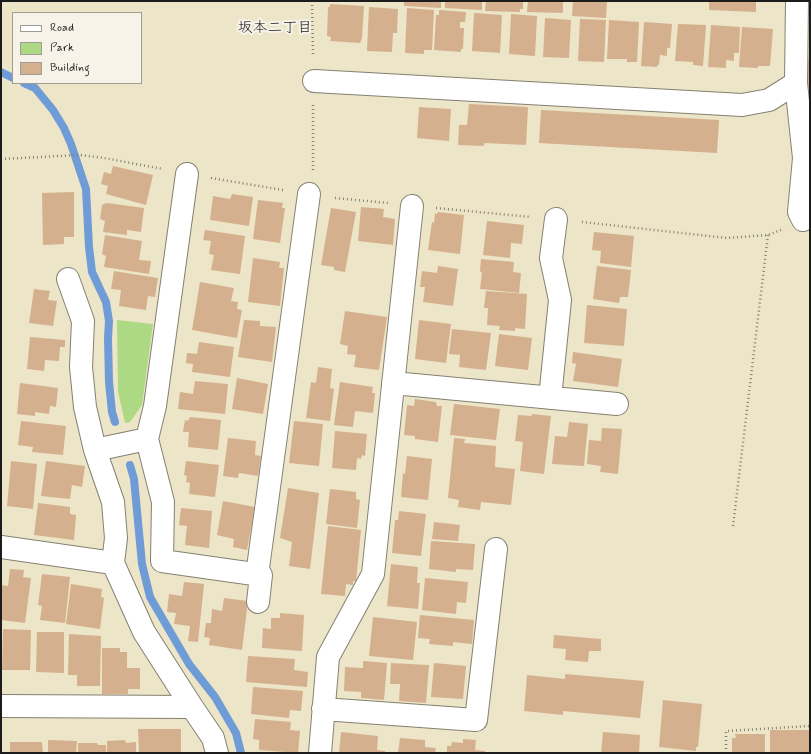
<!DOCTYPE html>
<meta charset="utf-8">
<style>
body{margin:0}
#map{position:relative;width:811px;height:754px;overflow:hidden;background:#ece5c7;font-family:Mynerve,sans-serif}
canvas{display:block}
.frame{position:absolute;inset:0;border:2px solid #1c1c1c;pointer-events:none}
.legend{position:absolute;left:12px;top:12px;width:130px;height:72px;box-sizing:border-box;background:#f7f3e8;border:1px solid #9f9d96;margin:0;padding:5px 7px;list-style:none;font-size:12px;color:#1c1c1c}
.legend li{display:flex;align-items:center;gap:8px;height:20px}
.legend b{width:20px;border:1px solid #9f9d96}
</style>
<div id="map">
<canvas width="811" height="754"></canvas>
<div class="frame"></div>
<ul class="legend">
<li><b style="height:5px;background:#fff"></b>Road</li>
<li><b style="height:11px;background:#aed984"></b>Park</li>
<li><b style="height:11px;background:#d5b08e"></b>Building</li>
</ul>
</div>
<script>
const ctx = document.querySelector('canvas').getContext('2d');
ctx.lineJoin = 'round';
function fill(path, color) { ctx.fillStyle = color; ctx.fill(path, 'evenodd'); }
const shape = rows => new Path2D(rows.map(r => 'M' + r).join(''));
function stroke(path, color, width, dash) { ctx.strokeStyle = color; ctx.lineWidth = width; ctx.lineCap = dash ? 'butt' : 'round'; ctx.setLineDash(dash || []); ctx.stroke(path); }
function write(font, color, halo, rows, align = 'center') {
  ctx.font = font + ' Mynerve,"Klee One",sans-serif'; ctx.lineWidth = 4; ctx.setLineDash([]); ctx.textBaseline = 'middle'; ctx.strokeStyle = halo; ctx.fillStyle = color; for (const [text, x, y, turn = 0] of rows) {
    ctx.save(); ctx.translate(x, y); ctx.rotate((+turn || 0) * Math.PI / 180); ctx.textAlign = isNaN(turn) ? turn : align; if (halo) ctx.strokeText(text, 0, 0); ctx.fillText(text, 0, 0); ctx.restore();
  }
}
fill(shape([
 [117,320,153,324,142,405,130,422,125,423,118,392]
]), '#aed984');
stroke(shape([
 [1,72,13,78],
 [24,83,35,88,53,110,64,128,71,144,86,189,89,247,92,272,106,302,109,321,108,338,109,382,112,412,115,422],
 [130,465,134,479,142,564,150,597,189,664,215,697,236,733,241,753]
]), '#6f9cd7', 8);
fill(shape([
 [404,1,441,1,441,8,404,6],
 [445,1,482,1,482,10,445,8],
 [486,1,523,1,523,9,520,9,520,12,485,11],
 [528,1,563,1,563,13,527,12],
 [573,1,607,1,606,18,572,16],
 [709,1,756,1,756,12,709,10],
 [330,4,364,6,362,38,360,43,330,41,331,37,327,36,328,7,330,7],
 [369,7,398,9,397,33,393,33,392,52,367,51],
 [407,8,434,10,432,50,424,50,424,54,405,53],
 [439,10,466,12,465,22,460,22,460,28,464,28,463,49,461,49,461,52,434,50,436,15,439,15],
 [474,13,502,15,500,53,472,51],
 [511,14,537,16,535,56,509,54],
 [545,18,571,20,569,58,543,57],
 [580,19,606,20,604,62,578,61],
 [609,20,639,22,637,62,627,62,627,59,607,59],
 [644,22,672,24,670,48,667,48,667,56,660,55,659,65,657,65,657,67,641,66],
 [678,24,706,25,703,66,693,65,693,62,675,61],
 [711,25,740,27,739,53,734,53,734,61,726,60,726,68,708,67],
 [742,27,773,29,770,66,758,66,758,68,739,67],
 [809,56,810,56,810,89,804,87],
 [469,104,528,107,526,145,485,143,483,146,458,145,459,125,467,125],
 [419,107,451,109,449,141,417,138],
 [541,110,719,120,717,153,539,143],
 [113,166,153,175,146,205,106,194,108,186,101,184,104,172,111,174],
 [74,192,74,237,64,237,64,244,43,245,42,193],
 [232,194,253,197,249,226,210,220,213,196,230,199],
 [258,200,283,203,282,208,285,208,280,243,253,239],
 [107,203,144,208,141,232,127,230,127,235,103,232,105,221,100,219,102,205],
 [361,207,384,209,383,217,395,219,393,245,358,241],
 [331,208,356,212,345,272,334,270,334,267,321,265],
 [438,212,464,215,460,254,428,250,432,222,434,223,435,213,437,214],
 [487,221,524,225,522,244,511,243,510,258,483,255],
 [205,230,245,236,240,274,211,270,214,255,209,254,211,241,203,240],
 [594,232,634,236,631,267,600,263,601,251,592,250],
 [105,235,142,241,139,260,151,261,149,274,104,267,106,256,102,254],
 [253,258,280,262,279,268,284,268,280,306,248,302],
 [481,259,514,262,513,272,521,273,519,293,480,289,482,273,480,271],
 [438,266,458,269,453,306,423,302,425,287,420,287,422,271,437,273],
 [597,266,631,270,628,297,620,297,619,303,593,299],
 [114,271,158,278,155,297,148,296,146,310,119,306,121,290,111,289],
 [200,282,234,288,231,301,238,302,237,309,242,310,237,338,192,330],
 [34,289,50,291,48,300,57,301,53,326,29,323],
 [486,291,527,294,525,329,515,328,515,331,499,330,500,326,487,325,488,308,484,308],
 [587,305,627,309,624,346,584,343],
 [345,311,387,317,379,370,354,367,356,355,347,354,348,346,340,344],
 [244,320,260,321,260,326,276,327,272,362,238,357],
 [419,320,451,324,446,363,415,359],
 [452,329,491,333,486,370,459,367,460,355,449,354],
 [499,334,532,338,528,370,495,366],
 [30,337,65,340,65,347,60,347,59,361,45,360,44,371,27,369],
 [199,342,234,347,230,377,192,372,193,364,186,363,187,353,197,354],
 [573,352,622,359,618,387,573,381,576,364,572,363],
 [318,367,332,369,330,388,334,389,330,421,306,418,311,382,316,383],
 [237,378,268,384,263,414,232,409],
 [195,381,228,384,225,414,178,409,180,392,193,394],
 [340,382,373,387,372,393,375,393,373,413,355,411,353,427,334,425],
 [20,383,58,388,56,407,50,406,49,414,35,412,35,416,17,414],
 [415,399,436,402,437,406,442,406,438,442,415,439,415,436,404,435,407,405,414,406],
 [454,404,500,409,496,440,450,435],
 [532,414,551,416,544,474,520,471,523,442,515,441,518,415,532,416],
 [190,417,221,420,218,450,188,447,189,432,183,432,185,420,188,421],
 [21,421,66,426,63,455,32,452,33,447,18,445],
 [294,421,323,424,319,466,289,463],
 [569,422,588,424,584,466,552,464,555,436,567,437],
 [602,428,622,429,618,474,600,472,601,466,587,464,589,440,601,441],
 [335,431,367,434,365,456,362,455,361,459,357,458,356,470,332,468],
 [228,438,256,441,255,455,261,456,258,476,239,473,238,478,223,476],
 [454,438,465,439,464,443,496,446,495,467,515,469,511,505,481,502,480,510,458,507,459,500,448,498],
 [407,456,432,459,428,500,401,497,403,473,405,474],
 [11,461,37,464,33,509,7,506],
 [46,461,85,466,82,487,72,485,70,499,41,496],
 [186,461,219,465,215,497,189,494,190,483,186,482,187,476,184,475],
 [288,488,319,493,310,569,289,566,292,542,280,538],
 [330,489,356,492,356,499,360,500,357,528,326,524],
 [223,501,255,507,247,550,233,547,234,539,217,535],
 [38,503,70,507,70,514,76,515,74,540,34,535],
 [181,508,212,511,209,548,185,545,187,526,179,525],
 [399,511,426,514,421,556,392,553,395,520,398,520],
 [434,522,460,525,458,541,432,539],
 [328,526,361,530,356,581,353,581,353,585,346,584,345,596,321,594],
 [431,541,475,544,473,570,456,569,456,572,429,569],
 [391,564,418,567,417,583,420,583,418,609,387,606],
 [10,569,24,570,23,577,31,578,25,623,1,620,1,585,8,586],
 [42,574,70,577,65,623,40,620,42,606,38,605],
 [425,578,468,582,466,603,457,602,456,614,422,610],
 [184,582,204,584,198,642,188,641,190,626,174,624,176,613,167,612,169,594,182,596],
 [71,584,102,589,101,597,104,598,100,629,66,624],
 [224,598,248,601,242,650,209,645,210,638,204,637,206,623,211,623,212,609,222,611],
 [280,613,304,615,302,651,262,648,263,628,271,629,271,618,280,618],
 [420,615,474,620,472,644,453,642,453,646,429,644,430,639,418,638],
 [373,617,417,622,413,660,369,656],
 [3,629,31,630,30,670,2,670],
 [37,632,64,632,64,673,36,672],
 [69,634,101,636,100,686,77,686,77,675,68,675],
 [554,635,601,639,601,651,589,651,588,662,565,660,566,649,553,648],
 [102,648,120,648,120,652,127,652,127,668,140,668,140,689,128,689,128,694,102,694],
 [248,656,295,659,294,670,308,672,307,687,246,682],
 [363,661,387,663,384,700,361,698,361,692,344,691,345,667,363,668],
 [391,663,429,665,426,703,399,701,400,684,390,684],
 [434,663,466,666,463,699,431,697],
 [565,674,644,681,640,718,563,711,563,715,524,711,527,675,565,679],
 [253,687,303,691,301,711,290,710,289,718,251,714],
 [663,700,702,704,698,747,696,747,696,751,659,747],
 [255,719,291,722,290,730,300,731,298,753,259,750,259,740,253,739],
 [138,729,181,729,181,753,139,753],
 [770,730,810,730,810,753,770,753],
 [341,732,378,736,377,750,385,751,385,753,339,753],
 [603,732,640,735,639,753,601,753],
 [735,734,765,734,765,753,732,753,732,738,736,738],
 [400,738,425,740,425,747,436,748,435,753,398,753],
 [463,739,476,740,475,750,485,751,485,753,447,753,447,746,451,746,452,742,463,743],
 [48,740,77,741,76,753,48,753],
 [125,740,126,743,136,742,136,753,107,753,107,741],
 [10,742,42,742,43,753,10,753],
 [78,743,97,743,98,745,106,745,106,753,78,753]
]), '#d5b08e');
const street = shape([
 [314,81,742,105,769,100,796,83,797,1],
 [796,83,804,158,799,212,803,220],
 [187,174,155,406,147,439,163,502,162,561,261,575,258,602],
 [68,279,83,321,81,367,85,407,95,450,113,502,116,538,113,563,144,632,192,707],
 [393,383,617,404],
 [550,398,560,300,551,258,556,219],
 [95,450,147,439],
 [1,547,113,563],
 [257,575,309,194],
 [1,706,192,707,213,738,217,753],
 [323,709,476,720,496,549],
 [320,753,328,657,373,574,412,206]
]);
stroke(street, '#848072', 24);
stroke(shape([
 [312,1,313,56],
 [1,159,80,155,104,158,163,169],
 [313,170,313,105],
 [211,178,283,190],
 [335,198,388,203],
 [436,208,531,217],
 [582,222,727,238,768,235,781,230],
 [733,526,768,235],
 [726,753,726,731,810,726]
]), '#848072', 2.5, [1, 3]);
stroke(street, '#fff', 22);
write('15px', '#1c1c1c', '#f7f3e8', [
 ["坂本二丁目",275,29]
]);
</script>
